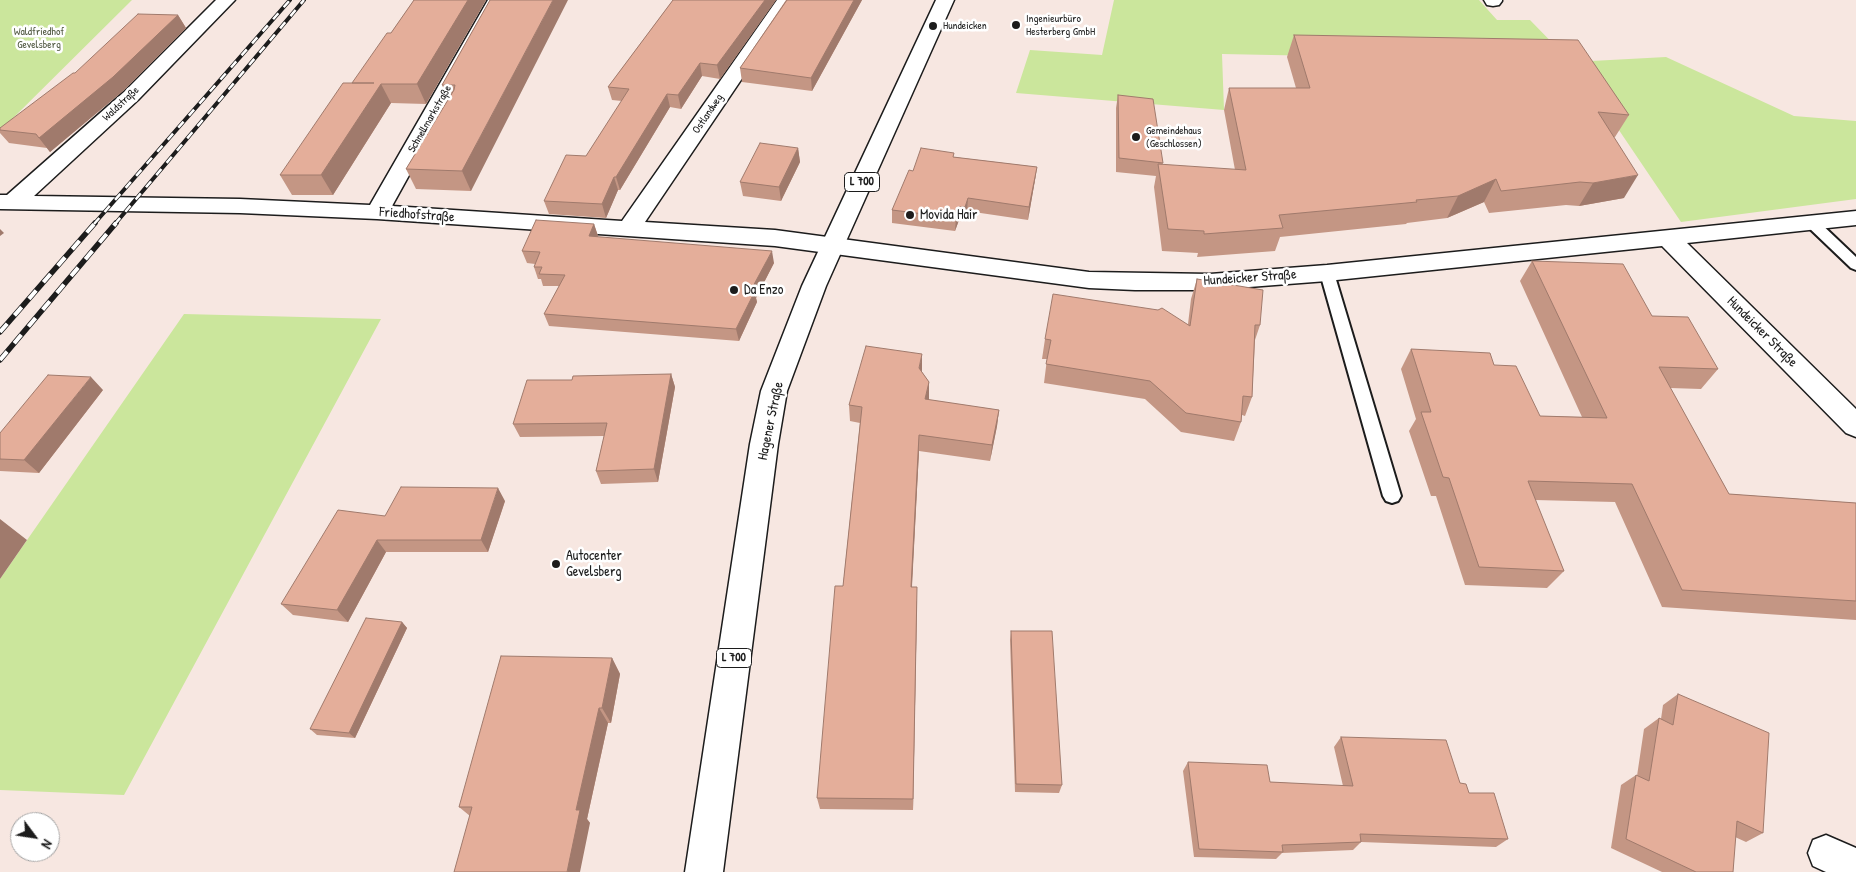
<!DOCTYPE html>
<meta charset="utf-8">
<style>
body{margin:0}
#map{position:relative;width:1856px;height:872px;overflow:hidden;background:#f7e7e1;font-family:"Patrick Hand",sans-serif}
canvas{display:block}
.north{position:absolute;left:10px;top:812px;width:50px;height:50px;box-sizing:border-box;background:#fff;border:1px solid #a4a4a4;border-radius:50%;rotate:121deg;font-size:14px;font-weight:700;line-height:20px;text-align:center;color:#1c1c1c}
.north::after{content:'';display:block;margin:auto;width:18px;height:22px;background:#1c1c1c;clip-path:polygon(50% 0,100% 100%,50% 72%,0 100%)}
</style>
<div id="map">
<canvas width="1856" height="872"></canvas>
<div class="north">N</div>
</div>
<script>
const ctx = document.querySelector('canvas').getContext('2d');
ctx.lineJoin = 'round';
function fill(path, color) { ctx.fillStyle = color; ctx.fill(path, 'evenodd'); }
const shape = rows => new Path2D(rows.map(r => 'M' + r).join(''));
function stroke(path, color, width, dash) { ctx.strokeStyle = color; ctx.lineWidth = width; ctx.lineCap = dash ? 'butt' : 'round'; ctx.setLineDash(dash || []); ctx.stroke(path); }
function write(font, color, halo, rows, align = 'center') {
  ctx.font = font + ' "Patrick Hand",sans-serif'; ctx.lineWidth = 5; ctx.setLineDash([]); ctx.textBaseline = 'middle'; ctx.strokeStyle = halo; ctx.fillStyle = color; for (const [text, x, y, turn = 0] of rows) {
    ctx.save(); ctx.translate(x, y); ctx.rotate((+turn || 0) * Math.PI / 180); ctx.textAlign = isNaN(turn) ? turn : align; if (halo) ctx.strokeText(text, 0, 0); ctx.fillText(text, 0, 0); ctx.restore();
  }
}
fill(shape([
 [0,0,132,0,2,129,0,129],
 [1114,0,1479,0,1497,20,1530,20,1570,61,1222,54,1224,110,1016,93,1030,50,1102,55],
 [1666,57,1794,116,1856,121,1856,199,1681,222,1573,62],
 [184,314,381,319,124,795,0,790,0,579]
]), '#cbe69c');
const service = shape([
 [1812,219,1817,220,1856,257,1856,270,1851,268,1807,226,1805,223,1807,220,1812,219],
 [1327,268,1332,270,1334,273,1401,496,1398,501,1392,503,1386,501,1383,496,1320,273,1322,270,1327,268]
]);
const minor = shape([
 [216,0,235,0,138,100,34,196,240,199,370,205,488,0,506,0,392,206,622,221,777,0,795,0,645,222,775,230,1089,272,1210,274,1327,265,1856,211,1856,225,1687,243,1856,409,1856,437,1846,433,1662,246,1327,281,1210,290,1135,290,1089,288,775,246,377,219,240,213,0,209,0,195,7,195,124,92,216,0],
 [1484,0,1502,0,1502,1,1499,5,1493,6,1487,5,1484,0],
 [1826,835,1856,848,1856,872,1826,872,1813,866,1808,853,1813,840,1826,835]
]);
const primary = shape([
 [936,0,954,0,826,286,787,391,778,444,723,872,685,872,750,444,761,391,802,286,936,0]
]);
stroke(service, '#1c1c1c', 4);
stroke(minor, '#1c1c1c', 3);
stroke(primary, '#1c1c1c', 3);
fill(service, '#fff');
fill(minor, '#fff');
fill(primary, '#fff');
const railFar1 = shape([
 [94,224,290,0],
 [115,224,304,0]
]);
const rail = shape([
 [0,332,95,223],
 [0,360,116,223]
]);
stroke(railFar1, '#1c1c1c', 4);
stroke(rail, '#1c1c1c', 5.5);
stroke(railFar1, '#fff', 2.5, [8]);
stroke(rail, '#fff', 4, [11]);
fill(shape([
 [414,0,486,0,426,104,391,103,333,195,292,195,280,175,391,33],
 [490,0,471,191,416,189,406,169,448,99,442,85],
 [673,0,776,0,720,79,702,76,681,109,670,107,620,190,618,190,606,218,549,214,544,201,586,156,622,101,612,100,608,87],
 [786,0,862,0,812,91,742,82,740,68],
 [178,15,186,28,123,91,50,152,47,148,9,143,0,133,0,130,75,73],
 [1294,35,1629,115,1615,137,1614,137,1624,198,1579,206,1566,205,1489,213,1484,202,1447,218,1407,223,1406,224,1280,237,1275,251,1197,257,1198,253,1162,251,1154,187,1156,176,1116,172,1116,108,1118,95,1163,163,1162,165,1235,170,1224,110,1229,88,1296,88,1287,57],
 [798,148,800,162,781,201,743,196,740,182],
 [954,157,1037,167,1035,180,1028,220,967,211,964,220,959,220,955,231,892,223,892,210,913,171],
 [594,224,598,236,598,237,774,263,756,298,757,302,739,341,549,326,544,314,559,286,543,286,541,279,538,279,534,267,535,264,527,263,522,251],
 [1532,261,1652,316,1718,369,1701,389,1670,388,1729,494,1856,503,1856,620,1662,607,1615,502,1535,500,1564,571,1547,588,1465,585,1436,496,1431,496,1409,431,1416,419,1401,369,1411,349,1494,365,1540,416,1582,417,1520,281],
 [1197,279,1260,325,1255,340,1252,397,1245,416,1242,415,1241,422,1234,441,1181,432,1145,399,1044,383,1047,359,1042,359,1045,339,1188,324,1191,299],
 [922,370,922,372,929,382,929,400,999,410,997,426,990,461,919,451,912,587,917,602,913,810,820,809,817,798,843,586,860,423,850,421,849,405],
 [671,374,675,387,658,482,601,484,596,471,604,436,520,437,513,424,572,380],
 [103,390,39,473,0,471,0,433],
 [505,501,488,552,386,552,348,622,293,615,281,604,385,516],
 [402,622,407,628,355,738,317,735,310,729],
 [1011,631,1062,785,1059,793,1015,792,1010,640],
 [612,658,620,674,611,723,608,723,587,819,590,823,470,816,459,807],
 [1678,694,1763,833,1746,842,1735,837,1733,872,1662,872,1611,848,1621,785,1636,775,1637,776,1644,729,1659,718,1661,719,1663,705],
 [1341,737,1460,783,1508,839,1496,847,1361,842,1353,850,1282,853,1276,859,1194,857,1183,771,1188,762,1270,782,1343,786,1334,747]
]), '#c49684');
fill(shape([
 [468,0,486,0,426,104,417,84],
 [553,0,568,0,471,191,462,171],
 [765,0,776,0,720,79,717,65],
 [854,0,862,0,812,91,811,78],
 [178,15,186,28,123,91,50,152,39,138],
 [700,63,702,76,681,109,678,95],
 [381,84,391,103,333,195,321,175],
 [667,94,670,107,620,190,616,177],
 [798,148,800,162,781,201,779,187],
 [1037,167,1035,180,1028,220,1029,207],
 [1638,175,1624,198,1579,206,1593,183],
 [614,177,618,190,606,218,602,204],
 [1496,179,1484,202,1447,218,1458,196],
 [968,198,967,211,964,220,965,207],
 [959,207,959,220,955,231,956,218],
 [594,224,598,236,593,248,589,236],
 [0,229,4,233,0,236],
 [772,251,774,263,756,298,757,302,739,341,736,329,751,290],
 [922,354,922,370,919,385,919,368],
 [671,374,675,387,658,482,654,469],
 [91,377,103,390,39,473,24,460],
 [929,382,929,399,925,416,925,399],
 [999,410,997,426,990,461,992,445],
 [919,435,919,451,911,602,911,587],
 [498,488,505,501,488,552,481,540],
 [0,519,27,540,0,579],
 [377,540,386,552,348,622,337,610],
 [917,587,917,602,913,810,913,799],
 [402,622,407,628,355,738,349,733],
 [612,658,620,674,611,723,602,708],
 [599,708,608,723,587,819,590,823,580,872,567,872,576,810]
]), '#a07a6c');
const building = shape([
 [414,0,468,0,417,84,381,84,321,175,280,175,343,83,374,83,352,83,387,33,391,33,414,0],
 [490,0,553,0,462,171,406,169,454,90,455,85,442,85,490,0],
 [673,0,765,0,717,65,700,63,678,95,667,94,616,177,614,177,602,204,544,201,566,155,586,156,629,89,608,87,673,0],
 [787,0,854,0,811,78,740,68,787,0],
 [138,14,178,15,113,77,39,138,36,134,0,130,0,128,73,73,75,73,138,14],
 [1294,35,1578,40,1629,115,1598,112,1638,175,1593,183,1580,182,1501,191,1496,179,1458,196,1416,200,1417,202,1279,215,1283,228,1204,234,1204,231,1168,229,1158,164,1246,170,1229,88,1310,88,1294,35],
 [1118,95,1153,99,1163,163,1119,158,1118,95],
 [760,143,798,148,779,187,740,182,760,143],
 [921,148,954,153,953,157,1037,167,1029,207,968,198,965,207,959,207,956,218,892,210,909,170,913,171,921,148],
 [536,220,594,224,589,236,772,251,751,290,755,291,736,329,544,314,565,275,539,274,542,267,534,267,540,252,522,251,536,220],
 [1532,261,1623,264,1652,316,1688,317,1718,369,1659,367,1729,494,1856,503,1856,601,1682,590,1632,484,1528,481,1564,571,1479,567,1449,478,1443,477,1421,412,1431,412,1411,349,1490,353,1494,365,1516,366,1540,416,1607,418,1532,261],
 [1197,279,1263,290,1260,325,1255,325,1252,397,1243,396,1241,422,1186,413,1150,381,1046,364,1051,340,1045,339,1053,294,1158,310,1162,308,1190,326,1197,279],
 [866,346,922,354,919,368,929,382,925,399,999,410,992,445,919,435,911,587,917,587,913,799,817,798,835,586,843,586,862,407,849,405,866,346],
 [671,374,654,469,596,471,607,423,513,424,527,380,572,380,573,376,671,374],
 [48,375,91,377,24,460,0,459,0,433,48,375],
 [401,487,498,488,481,540,377,540,337,610,281,604,338,510,385,516,401,487],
 [366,618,402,622,349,733,310,729,366,618],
 [1011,631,1052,631,1062,785,1016,784,1011,631],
 [501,656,612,658,602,708,599,708,576,810,580,810,567,872,454,872,472,807,459,807,501,656],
 [1678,694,1769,733,1763,833,1737,821,1733,872,1696,872,1626,839,1636,775,1649,781,1659,718,1673,725,1678,694],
 [1341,737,1446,740,1460,783,1466,784,1469,793,1494,793,1508,839,1360,834,1361,842,1282,845,1283,852,1199,849,1188,762,1267,765,1270,782,1353,786,1341,737]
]);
fill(building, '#e4ae9a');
stroke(building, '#a07a6c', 1);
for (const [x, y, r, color] of [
 [1016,25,5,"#1c1c1c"],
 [933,26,5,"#1c1c1c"],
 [1136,137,5,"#1c1c1c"],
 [910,215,5,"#1c1c1c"],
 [734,290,5,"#1c1c1c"],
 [556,564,5,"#1c1c1c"]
]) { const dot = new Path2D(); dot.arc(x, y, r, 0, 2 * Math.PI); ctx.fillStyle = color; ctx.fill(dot); stroke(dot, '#fff', 2); }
write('11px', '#1c1c1c', '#fff', [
 ["Ingenieurbüro",1026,19],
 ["Hesterberg GmbH",1026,32],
 ["Hundeicken",943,26],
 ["Gemeindehaus",1146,131],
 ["(Geschlossen)",1146,144]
], 'left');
write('11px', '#515942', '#fff', [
 ["Waldfriedhof",39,32],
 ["Gevelsberg",39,45]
]);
write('11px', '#1c1c1c', '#fff', [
 ["Waldstraße",121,104,-43],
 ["Ostlandweg",708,114,-56],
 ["Schnellmarkstraße",430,119,-60]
]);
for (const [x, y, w] of [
 [862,182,35],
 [734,658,35]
]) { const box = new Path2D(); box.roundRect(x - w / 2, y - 9.5, w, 19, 4); ctx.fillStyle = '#fff'; ctx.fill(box); stroke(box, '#1c1c1c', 1); }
write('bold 12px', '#1c1c1c', null, [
 ["L 700",862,182],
 ["L 700",734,658]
]);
write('14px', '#1c1c1c', '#fff', [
 ["Friedhofstraße",417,215,4],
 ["Hundeicker Straße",1250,278,-4],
 ["Hundeicker Straße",1762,332,45],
 ["Hagener Straße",771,421,-78]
]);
write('14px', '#1c1c1c', '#fff', [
 ["Movida Hair",920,215],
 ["Da Enzo",744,290],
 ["Autocenter",566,556],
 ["Gevelsberg",566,572]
], 'left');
</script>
